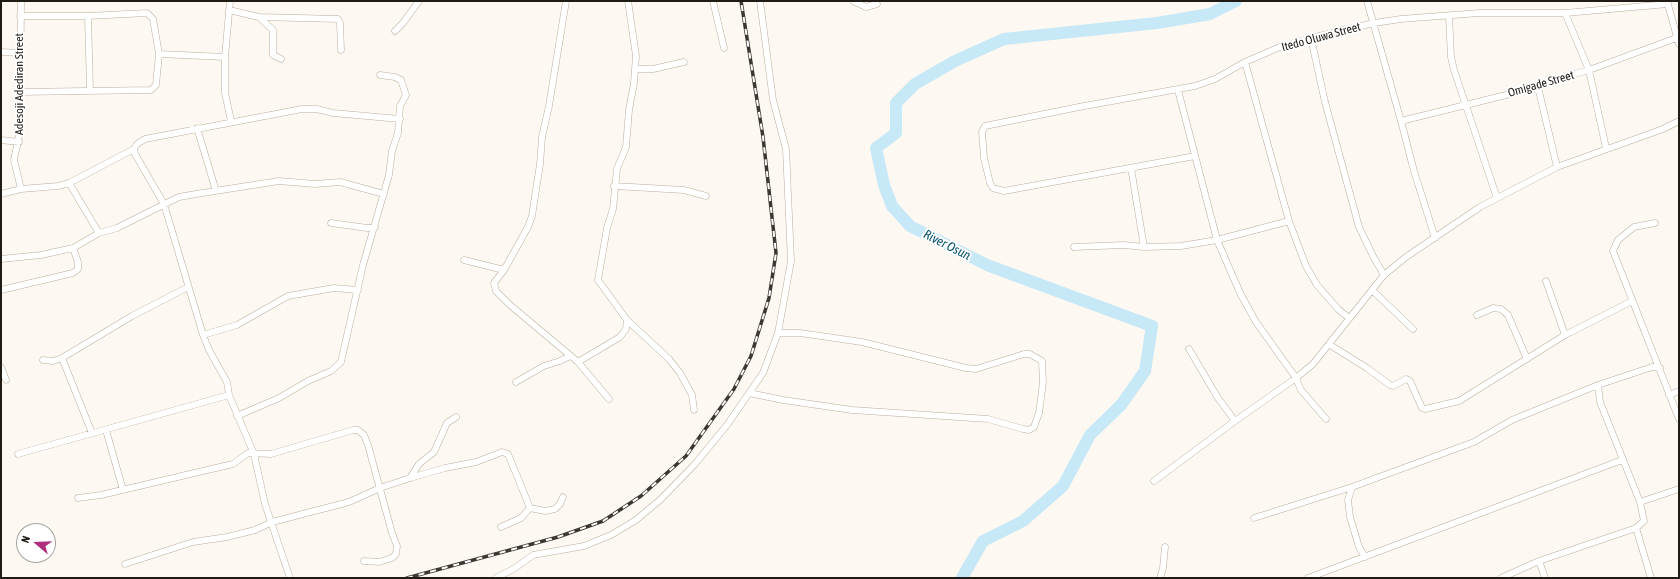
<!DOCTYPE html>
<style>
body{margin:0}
#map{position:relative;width:1680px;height:579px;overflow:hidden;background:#fdf8f1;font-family:"Asap Condensed",sans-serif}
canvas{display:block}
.frame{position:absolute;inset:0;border:2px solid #201b15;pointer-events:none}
.north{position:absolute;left:16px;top:523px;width:40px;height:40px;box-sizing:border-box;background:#fff;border:1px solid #a6a4a1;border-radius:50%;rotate:289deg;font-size:11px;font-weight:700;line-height:16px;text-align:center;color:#201b15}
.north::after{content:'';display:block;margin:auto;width:14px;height:18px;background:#b02f7a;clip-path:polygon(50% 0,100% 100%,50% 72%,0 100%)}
</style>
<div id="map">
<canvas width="1680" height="579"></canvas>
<div class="frame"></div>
<div class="north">N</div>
</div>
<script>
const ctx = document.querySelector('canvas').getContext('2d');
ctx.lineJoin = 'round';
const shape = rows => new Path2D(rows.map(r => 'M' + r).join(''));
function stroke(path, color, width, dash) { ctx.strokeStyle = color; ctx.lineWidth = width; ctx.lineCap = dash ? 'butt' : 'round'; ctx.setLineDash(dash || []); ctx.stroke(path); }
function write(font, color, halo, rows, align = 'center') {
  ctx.font = font + ' "Asap Condensed",sans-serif'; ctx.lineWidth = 4; ctx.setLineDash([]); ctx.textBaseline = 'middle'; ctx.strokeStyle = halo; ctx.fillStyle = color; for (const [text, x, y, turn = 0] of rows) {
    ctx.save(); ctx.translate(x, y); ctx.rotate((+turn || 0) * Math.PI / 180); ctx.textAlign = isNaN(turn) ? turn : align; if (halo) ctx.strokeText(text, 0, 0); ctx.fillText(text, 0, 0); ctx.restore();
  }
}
stroke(shape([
 [962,578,983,541,1023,521,1063,486,1090,435,1121,405,1145,371,1152,326,987,265,910,226,892,206,884,185,876,148,896,133,896,103,915,84,955,61,1004,39,1157,23,1210,14,1236,1]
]), '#c7e8f7', 12);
const street = shape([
 [21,1,20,131,14,160,21,189],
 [230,1,225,57,225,93,231,121],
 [566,1,549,106,542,137,540,164,532,216,528,227,504,270,494,283,496,291,510,305,578,362,609,399],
 [628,1,636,56,634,83,629,110,626,147,617,169,613,209,607,228,598,280,627,320,669,359,680,373,692,395,694,410],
 [713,1,724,48],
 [853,1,866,7,877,4],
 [1367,1,1401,121,1414,171,1435,238],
 [1667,1,1679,44],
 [229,10,259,17,338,19,340,23,341,50],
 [1565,13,1589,70,1606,148],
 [20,16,88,16,147,13,153,19,159,54,156,85,151,90,20,92],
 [88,16,90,90],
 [1449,16,1451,57,1454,70,1497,198],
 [259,17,273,30,273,55,281,59],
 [395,31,403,23,419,1],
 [1311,38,1325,102,1359,227,1374,258,1384,275],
 [1,52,20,53],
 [159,54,225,57],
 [1245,62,1289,221,1306,266,1317,285,1338,309,1349,318],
 [636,69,653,69,684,62],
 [1538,87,1557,167],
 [1178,90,1217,240,1241,295,1256,322,1296,378,1301,390,1326,419],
 [1401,121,1538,87,1549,81,1589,70,1679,37],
 [197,128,216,191],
 [1,140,19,142],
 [1195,156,1004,191,993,188,990,183,984,158,982,132,985,126,1079,107,1195,86,1215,79,1245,62,1280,47,1311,38,1374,23,1401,19,1479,13,1565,13,1668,4],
 [1131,168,1144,247],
 [69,183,134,149],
 [614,186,684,190,706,196],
 [1,194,21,189,58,186,69,183,99,233],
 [331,223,367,228,375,227],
 [1655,223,1634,227,1618,240,1613,251,1679,419],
 [1074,247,1124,245,1144,247,1181,246,1217,240,1289,221],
 [1,259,41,255,73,248,99,233,117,228,179,197,196,194,279,181,315,184,340,182,384,194],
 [464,260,504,270],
 [1546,281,1565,335],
 [1,290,73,273,78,269,78,262,73,248],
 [1372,290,1413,329],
 [1477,315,1493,308,1501,309,1508,315,1527,359],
 [203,335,237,325,288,296,334,288,358,290],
 [1330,345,1367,368,1390,385,1393,386,1406,379,1410,381,1422,408,1425,409,1459,401,1565,335,1632,301],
 [1189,349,1218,398,1235,421],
 [62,358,92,433],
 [43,360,53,361,62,358,132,316,188,287],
 [578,362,620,337,626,329,627,320],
 [1,367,6,380],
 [516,382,544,366,560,361,570,356],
 [749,393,783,400,852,410,988,419,1023,429,1029,430,1034,427,1039,413,1043,382,1042,361,1030,354,1024,354,976,369,966,368,862,342,800,333,778,333],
 [1669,395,1679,391],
 [237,416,279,398,308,381,331,371,341,362,363,265,389,175,392,151,398,133,400,106,406,95,401,80,395,77,380,75],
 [106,430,123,490],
 [18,454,229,395],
 [410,478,419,464,434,452,447,423,456,417],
 [1154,481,1235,421,1296,378,1313,364,1384,275,1406,257,1480,207,1557,167,1663,129,1679,121],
 [1352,487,1348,500,1350,517,1359,547,1365,557],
 [78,498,101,495,220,467,233,464,248,453,271,454,353,430,358,430,364,435,368,445,392,533,397,546,396,554,392,558,379,562,364,561],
 [1640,502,1679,489],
 [1254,518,1352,487,1474,442,1512,420,1598,385,1652,367,1660,368],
 [501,527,521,518,530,508],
 [1636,528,1651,578],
 [1539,561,1545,578],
 [125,564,193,542,227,537,255,530,272,522,349,502,380,488,410,478,445,468,476,462,502,452,508,454,530,508,545,511,555,509,560,504,563,497],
 [290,578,265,504,254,454,229,395,227,382,209,350,203,335,164,204,135,154,134,149,137,144,145,139,302,109,317,109,333,113,400,119],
 [496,578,515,568,533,555,584,546,611,535,636,520,661,499,695,464,727,425,763,373,778,333,791,261,786,149,773,100,760,1],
 [1160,578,1163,568,1165,547],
 [1308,578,1622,460],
 [1501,578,1539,561,1636,528,1644,521,1640,502,1600,402,1598,385]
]);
stroke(street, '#b9ae9d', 7);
stroke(street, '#fff', 6);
const rail = shape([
 [407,578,558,537,603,521,641,496,686,456,734,389,751,356,769,298,776,253,763,137,741,1]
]);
stroke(rail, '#3c3731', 3.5);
stroke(rail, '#fff', 2, [6]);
write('12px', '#201b15', '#fff', [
 ["Itedo Oluwa Street",1321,37,-15],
 ["Adesoji Adediran Street",19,84,-90],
 ["Omigade Street",1541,84,-16]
]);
write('italic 13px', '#08546d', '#fff', [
 ["River Osun",947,245,27]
]);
</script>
